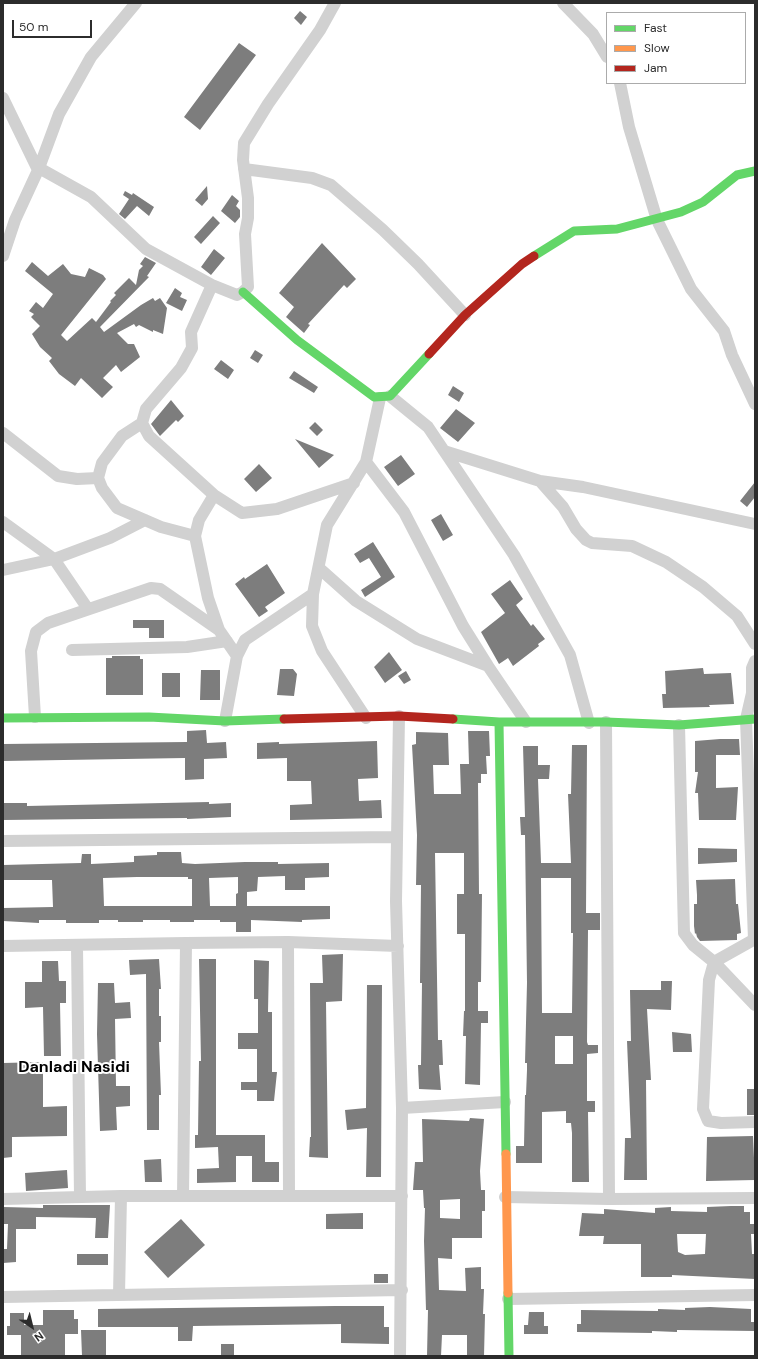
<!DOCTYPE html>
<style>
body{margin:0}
#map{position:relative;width:758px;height:1359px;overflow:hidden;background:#fff;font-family:"DM Sans",sans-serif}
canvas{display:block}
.frame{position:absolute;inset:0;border:4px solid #2c2c2c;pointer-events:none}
.legend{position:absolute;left:606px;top:12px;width:140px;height:72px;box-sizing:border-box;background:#fff;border:1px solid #ababab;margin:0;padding:5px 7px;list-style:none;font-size:12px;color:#2c2c2c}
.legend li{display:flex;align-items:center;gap:8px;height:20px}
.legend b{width:20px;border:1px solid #ababab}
.north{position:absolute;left:12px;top:1307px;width:40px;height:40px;-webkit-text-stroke:3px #fff;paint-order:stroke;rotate:145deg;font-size:11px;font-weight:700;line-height:16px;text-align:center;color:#2c2c2c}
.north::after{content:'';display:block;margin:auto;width:14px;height:18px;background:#2c2c2c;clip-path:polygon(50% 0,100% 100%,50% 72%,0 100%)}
.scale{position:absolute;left:12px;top:20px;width:80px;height:18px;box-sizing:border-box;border:2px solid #2c2c2c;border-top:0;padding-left:5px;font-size:12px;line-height:14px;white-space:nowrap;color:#2c2c2c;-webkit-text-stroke:3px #fff;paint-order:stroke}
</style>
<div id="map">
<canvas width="758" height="1359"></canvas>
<div class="frame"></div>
<ul class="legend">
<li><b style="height:5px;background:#63d668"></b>Fast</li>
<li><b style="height:5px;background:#ff974d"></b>Slow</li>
<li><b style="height:5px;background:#b3261e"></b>Jam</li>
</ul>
<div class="north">N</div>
<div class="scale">50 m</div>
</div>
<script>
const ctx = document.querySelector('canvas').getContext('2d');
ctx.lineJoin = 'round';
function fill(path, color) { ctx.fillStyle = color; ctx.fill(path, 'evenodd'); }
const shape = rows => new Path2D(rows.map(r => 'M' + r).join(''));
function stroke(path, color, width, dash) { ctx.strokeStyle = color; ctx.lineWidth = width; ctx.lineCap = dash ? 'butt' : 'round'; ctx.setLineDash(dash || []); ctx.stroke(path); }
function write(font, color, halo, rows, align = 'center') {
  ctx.font = font + ' "DM Sans",sans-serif'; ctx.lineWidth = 4; ctx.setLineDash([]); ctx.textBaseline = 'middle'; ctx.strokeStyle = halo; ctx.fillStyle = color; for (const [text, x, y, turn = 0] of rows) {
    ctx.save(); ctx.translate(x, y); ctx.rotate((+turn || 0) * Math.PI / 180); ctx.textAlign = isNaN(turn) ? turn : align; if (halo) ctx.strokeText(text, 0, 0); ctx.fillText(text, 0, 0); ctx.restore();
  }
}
fill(shape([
 [300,11,307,17,301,25,294,18],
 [239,43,256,55,200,130,184,117],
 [207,186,208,199,202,206,195,200],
 [125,191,132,195,133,193,154,207,149,216,137,206,125,219,119,214,129,199,123,195],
 [232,195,239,201,236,206,240,210,240,217,235,223,221,211],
 [213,216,220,223,201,244,194,237],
 [322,243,356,279,347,288,344,285,308,324,310,325,304,333,286,317,294,307,279,293],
 [214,249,225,258,211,275,201,267],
 [145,257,156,263,147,276,149,277,100,327,104,332,141,305,153,298,155,301,160,298,167,308,163,334,153,330,153,332,139,325,136,327,134,324,117,333,128,344,134,344,140,357,121,372,116,365,103,378,113,387,102,398,81,378,75,386,59,374,49,361,52,358,40,347,32,334,40,326,31,317,34,314,29,311,36,302,43,308,53,294,25,271,32,262,48,276,63,264,71,274,85,277,89,268,103,275,106,279,61,335,67,341,92,318,96,322,111,302,110,301,116,295,114,293,129,278,136,285,139,270,143,266,140,264],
 [175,288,182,293,180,297,187,300,182,311,166,303],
 [255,350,263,355,258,363,250,358],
 [221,360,234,370,228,379,214,369],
 [294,371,318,387,314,393,289,378],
 [453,386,464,393,459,402,448,395],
 [171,400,184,416,178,422,176,420,160,436,151,424],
 [456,409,475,423,458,442,440,428],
 [315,422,323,430,317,436,309,428],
 [295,439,334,455,319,468],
 [401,455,415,474,398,486,384,467],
 [259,464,272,478,256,492,244,479],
 [755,482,755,497,747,507,740,501],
 [441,514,453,535,443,541,431,520],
 [373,542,395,577,365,597,361,590,381,577,369,558,360,563,354,554],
 [267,564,285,593,265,607,268,611,259,617,235,584,244,577,245,579],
 [510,580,523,599,516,605,531,626,533,624,545,639,538,644,539,646,513,666,508,658,499,664,481,632,505,613,491,594],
 [133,620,164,620,164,638,149,638,149,628,133,628],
 [389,652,402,670,385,683,374,667],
 [112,656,140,656,140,659,143,659,143,695,106,695,106,658,112,658],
 [703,668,704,674,731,673,734,704,709,705,710,707,663,708,662,694,666,694,665,671],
 [280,669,293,669,297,674,294,696,277,695],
 [201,670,220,670,220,700,200,700],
 [406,671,411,680,404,684,398,676],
 [162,673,180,673,180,697,162,697],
 [206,730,207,743,226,742,227,758,204,759,204,779,185,780,185,758,3,761,3,744,187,742,187,731],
 [468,731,489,731,490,756,486,756,487,774,481,774,481,783,478,783,479,894,482,894,481,982,478,982,478,1011,488,1011,488,1023,481,1023,480,1085,465,1084,466,1036,463,1036,464,1011,465,1011,465,934,457,934,457,894,464,894,464,853,435,853,438,1040,442,1040,443,1065,439,1065,441,1090,419,1089,418,1065,421,1065,422,983,420,983,421,885,416,885,417,835,412,745,416,744,416,732,448,733,449,765,433,765,434,794,461,794,460,764,469,764],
 [720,739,739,739,740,755,716,755,716,788,738,787,736,820,699,820,698,793,695,793,698,772,695,772,695,741],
 [377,741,378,778,358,779,359,801,381,800,382,818,290,820,290,805,312,804,311,781,287,781,287,758,257,759,257,743,279,742,279,744],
 [572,745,587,745,586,913,600,913,600,930,588,930,587,1042,588,1045,598,1045,598,1053,587,1054,587,1101,595,1101,595,1112,588,1112,589,1182,572,1182,572,1133,571,1123,566,1123,566,1111,542,1112,542,1163,516,1163,516,1146,524,1146,525,1095,526,1095,527,1070,527,1063,525,1063,527,983,525,835,521,835,520,817,525,817,523,746,538,746,538,765,550,765,549,779,538,779,541,863,571,863,568,794,571,794],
 [541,878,571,878,571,933,573,933,572,1013,542,1013],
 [555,1036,573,1036,573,1064,555,1064],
 [209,802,209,804,231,803,231,817,187,819,187,818,3,820,3,803,27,803,27,806],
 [698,848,737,849,737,862,698,864],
 [157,852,181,852,182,863,195,864,245,862,278,862,278,864,329,863,329,877,305,878,305,890,285,890,285,876,258,877,257,891,247,892,247,906,330,906,330,919,302,920,302,922,251,920,251,932,236,932,236,922,220,922,220,920,194,920,194,922,170,922,170,920,143,920,143,922,118,922,118,920,99,920,99,923,66,923,66,920,39,920,39,923,3,921,3,908,53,907,52,880,3,880,3,865,81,863,82,854,91,854,91,864,134,862,134,856,157,855],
 [137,877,188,877,188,879,192,879,192,906,104,906,103,878],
 [238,877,238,893,236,894,236,906,210,906,209,878],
 [735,879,736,904,738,904,741,933,737,934,737,940,700,941,697,937,696,933,695,934,694,926,694,904,697,904,697,895,696,880],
 [343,954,342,1001,326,1002,328,1158,309,1157,310,1137,311,1137,310,983,323,983,322,955],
 [159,959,161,989,159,989,159,1016,161,1016,161,1042,159,1042,161,1095,159,1095,159,1130,147,1130,146,974,130,975,129,960],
 [199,959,216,959,216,1135,265,1135,265,1162,279,1162,279,1182,252,1182,252,1156,236,1156,236,1182,197,1183,197,1169,219,1168,218,1147,195,1148,195,1135,198,1135,199,1061,201,1061],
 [254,960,269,961,268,1012,272,1012,272,1072,277,1072,274,1101,257,1101,257,1090,241,1090,241,1082,257,1082,257,1049,238,1049,238,1033,258,1033,258,999,254,999],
 [42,961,58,961,59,981,66,981,66,1003,60,1003,61,1056,44,1056,43,1007,25,1008,25,982,42,982],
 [661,981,672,981,671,1010,647,1009,651,1080,646,1080,647,1180,624,1180,625,1138,631,1138,627,1041,631,1041,630,990,661,990],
 [98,983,114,983,115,1003,130,1002,131,1018,115,1019,116,1086,130,1086,130,1106,116,1107,117,1130,100,1131,97,1034],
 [367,985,382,985,381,1177,366,1177,367,1128,347,1130,345,1110,366,1108],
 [672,1032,691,1034,692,1052,673,1052],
 [43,1062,43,1107,67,1106,67,1136,12,1137,12,1157,3,1158,3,1063],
 [747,1089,755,1089,755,1115,747,1115],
 [470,1118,484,1119,480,1171,481,1190,485,1190,485,1211,482,1211,482,1238,452,1238,452,1259,438,1258,439,1290,466,1291,465,1268,481,1267,481,1289,484,1289,483,1314,485,1314,484,1356,467,1356,467,1335,442,1335,441,1356,427,1356,428,1310,426,1310,424,1241,425,1208,424,1208,423,1190,413,1190,415,1162,423,1162,422,1119,469,1121],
 [460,1199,460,1219,440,1218,440,1200],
 [753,1136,755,1180,706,1181,707,1137],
 [161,1159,162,1182,145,1182,144,1160],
 [67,1170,68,1188,26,1191,25,1173],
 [43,1205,110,1205,108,1238,95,1238,96,1218,36,1217,36,1229,16,1229,16,1262,3,1263,3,1249,7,1249,8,1224,3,1224,3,1207,43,1208],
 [731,1206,744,1206,744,1212,750,1212,750,1224,755,1224,755,1234,751,1234,752,1254,755,1254,755,1279,672,1275,672,1277,641,1277,641,1244,603,1244,604,1236,579,1236,582,1213,604,1214,604,1209,655,1213,655,1208,671,1207,671,1211,707,1212,707,1207],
 [677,1234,706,1234,705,1254,685,1255,678,1252],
 [363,1213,363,1229,326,1229,326,1214],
 [181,1219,205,1245,168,1278,144,1252],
 [77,1254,108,1254,108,1265,77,1265],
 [374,1274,388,1274,388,1283,374,1283],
 [335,1306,384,1306,384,1327,389,1327,389,1344,341,1343,341,1324,193,1326,192,1341,178,1341,178,1327,98,1327,98,1309],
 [710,1307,751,1309,751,1322,755,1322,755,1331,677,1330,677,1332,652,1331,652,1333,577,1332,577,1324,581,1324,581,1310,658,1311,658,1309,685,1310,685,1308],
 [43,1310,74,1310,74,1319,78,1319,78,1334,65,1334,65,1356,21,1356,21,1335,7,1335,7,1326,10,1326,10,1313,24,1313,24,1325,43,1325],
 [529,1312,544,1312,544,1326,548,1326,548,1334,524,1334,524,1325,528,1325],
 [81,1330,106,1330,106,1356,82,1356],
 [221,1344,234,1344,234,1356,221,1356]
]), '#7d7d7d');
stroke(shape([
 [563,3,593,34,607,57],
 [620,83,629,127,657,220,691,289,724,331,732,355,755,404],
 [3,98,37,168],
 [39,168,91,197,146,249,212,285,237,295,243,292,248,287,245,234,248,218,248,198,243,160,244,143,268,104,320,30,335,3],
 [244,169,312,178,331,185,383,230,418,264,465,315],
 [3,256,15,220,39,168,59,114,91,57,136,3],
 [212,285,191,332,192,348,181,368,146,409,142,423,149,436,214,495,242,513,277,509,354,483],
 [390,396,428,427,514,555,570,655,589,723],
 [142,423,122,436,102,463,98,478,102,488,117,508,161,527,195,536],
 [3,433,58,476,77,479,98,478],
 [444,451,540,481,583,487,755,524],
 [366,462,404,512,463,626,488,666,526,722],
 [540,481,563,507,576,529,586,540,592,543,632,546,666,562,703,587,737,616,755,644],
 [214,495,199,520,195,536,208,598,219,630,237,656],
 [3,522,54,559,88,609],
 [319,568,356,601,417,639,488,666],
 [3,570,54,559,110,538,145,520],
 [72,650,187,647,227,641],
 [399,716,396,901,402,1108,505,1102],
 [35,717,31,651,36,632,48,623,151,588,160,589,219,630],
 [366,718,322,651,312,626,313,594,327,525,366,462,380,398],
 [225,721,237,656,245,640,313,594],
 [606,722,609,1199],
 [679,725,684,933,693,945,714,962,755,1005],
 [3,841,396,837],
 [755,939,714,962,709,980,703,1109,708,1121,721,1123,755,1122],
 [754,940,746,719,752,693,752,668,755,661],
 [288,942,289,1196],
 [3,946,186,943,288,942,398,946],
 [77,946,80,1197],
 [183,1196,186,943],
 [505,1197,609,1199,755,1198],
 [3,1199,121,1196,402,1196],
 [119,1295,121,1196],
 [3,1297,402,1290],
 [508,1299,755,1295],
 [400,1356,402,1108]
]), '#d1d1d1', 12);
stroke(shape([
 [534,256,574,231,617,229,681,212,703,202,737,175,755,171],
 [243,292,297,340,374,397,390,396,429,354],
 [3,718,149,717,225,721,284,719],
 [453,719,499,722,606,722,679,725,755,719],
 [499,722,506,1154],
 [508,1293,509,1356]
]), '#63d668', 9);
stroke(shape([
 [506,1154,508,1293]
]), '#ff974d', 9);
stroke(shape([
 [429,354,465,315,522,264,534,256],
 [284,719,399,716,453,719]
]), '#b3261e', 9);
write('bold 16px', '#000', '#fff', [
 ["Danladi Nasidi",74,1068]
]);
</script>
